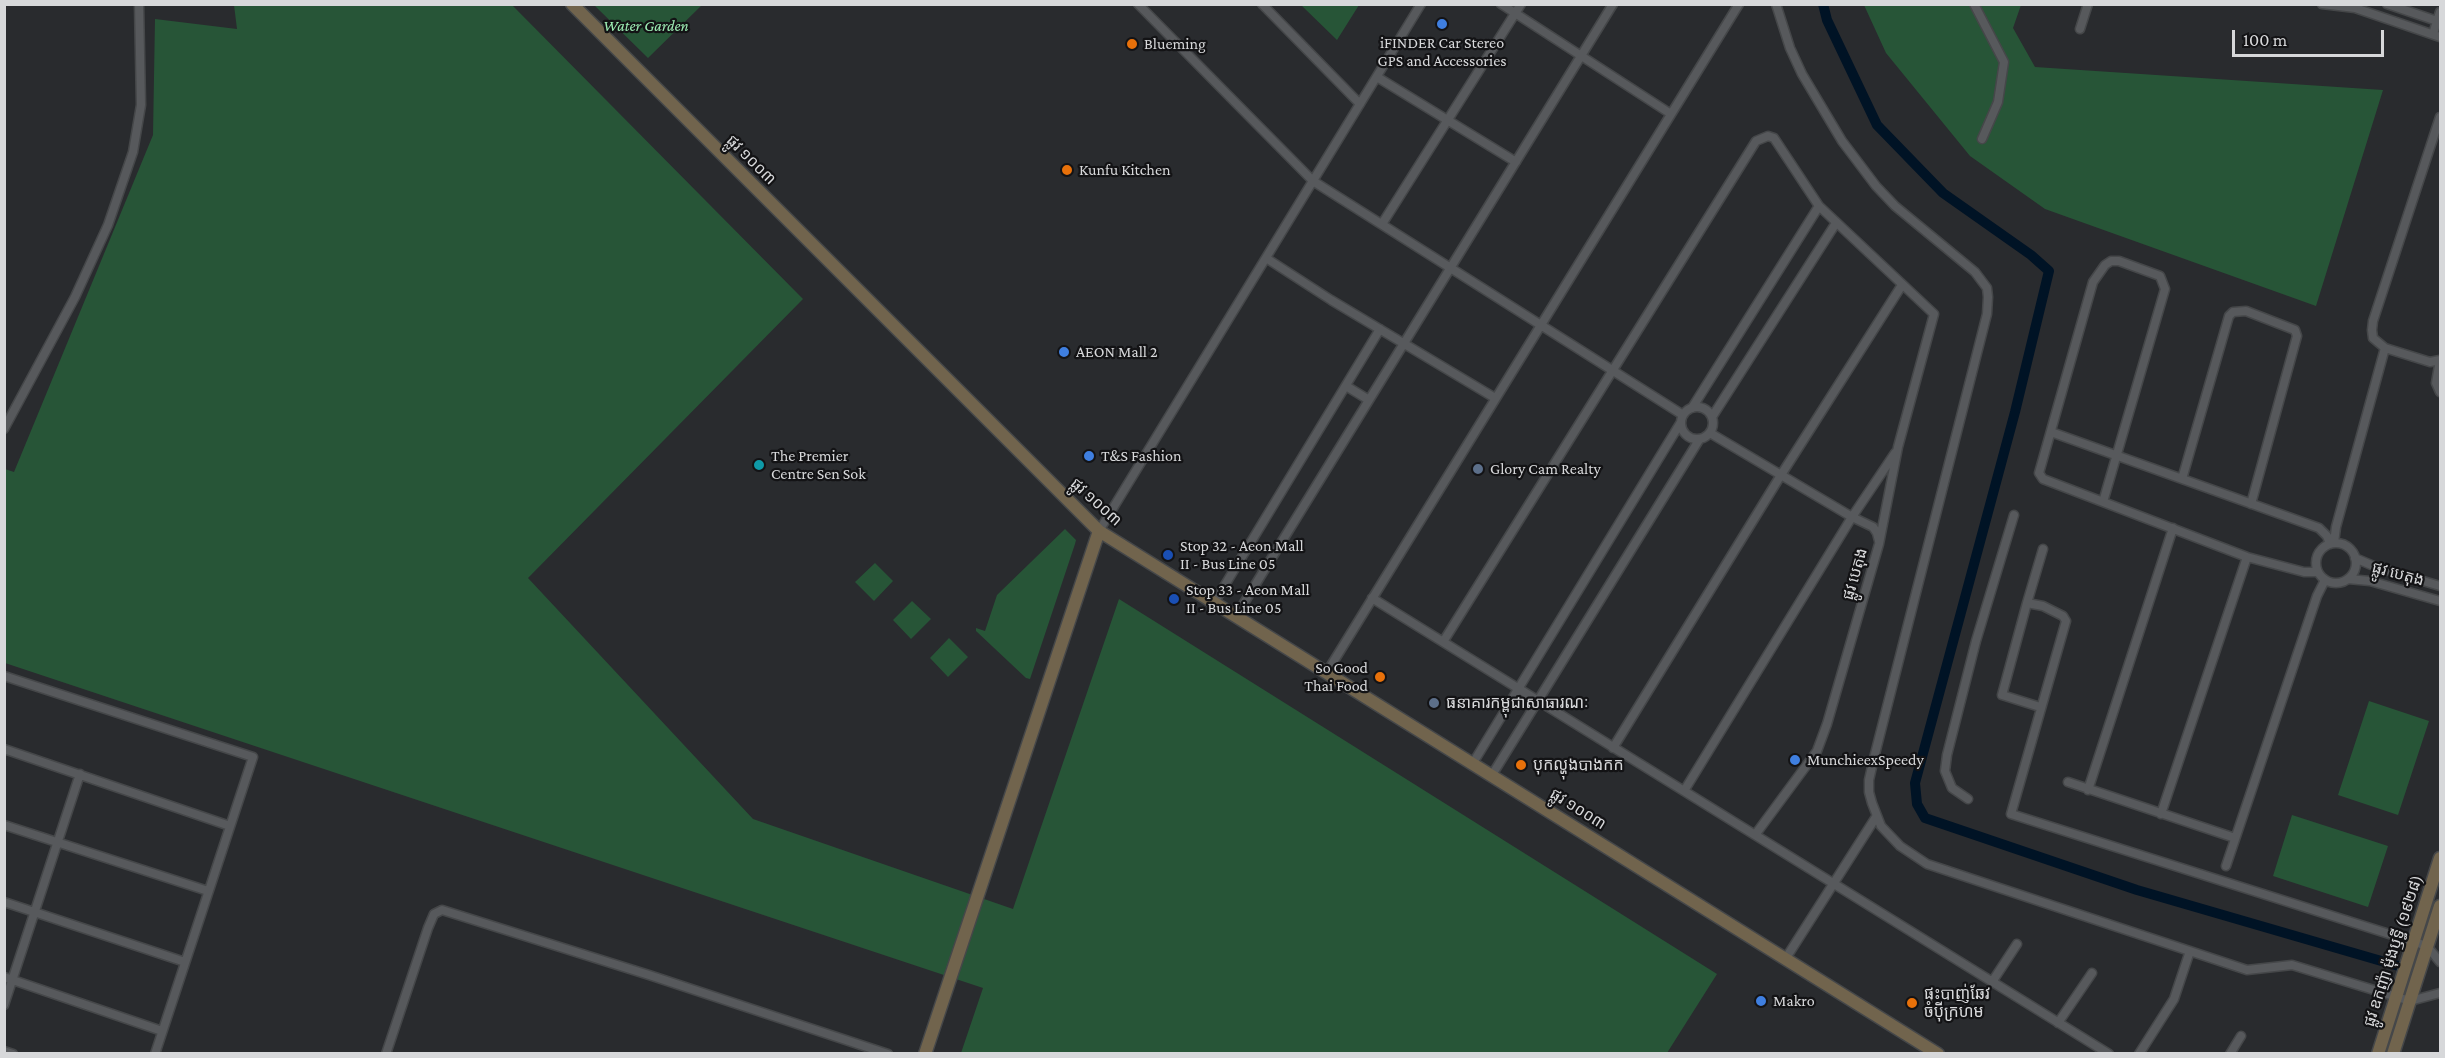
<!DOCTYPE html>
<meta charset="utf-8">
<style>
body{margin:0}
#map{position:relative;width:2445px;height:1058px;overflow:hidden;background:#292b2e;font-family:"Crimson Pro",serif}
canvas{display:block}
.frame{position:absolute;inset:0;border:6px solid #d7d8da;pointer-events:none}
.scale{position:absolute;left:2232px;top:30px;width:152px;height:27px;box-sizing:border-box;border:3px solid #d7d8da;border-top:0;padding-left:8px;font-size:18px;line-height:21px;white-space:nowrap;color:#d7d8da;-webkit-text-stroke:4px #131315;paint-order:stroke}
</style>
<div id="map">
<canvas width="2445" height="1058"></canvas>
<div class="frame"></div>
<div class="scale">100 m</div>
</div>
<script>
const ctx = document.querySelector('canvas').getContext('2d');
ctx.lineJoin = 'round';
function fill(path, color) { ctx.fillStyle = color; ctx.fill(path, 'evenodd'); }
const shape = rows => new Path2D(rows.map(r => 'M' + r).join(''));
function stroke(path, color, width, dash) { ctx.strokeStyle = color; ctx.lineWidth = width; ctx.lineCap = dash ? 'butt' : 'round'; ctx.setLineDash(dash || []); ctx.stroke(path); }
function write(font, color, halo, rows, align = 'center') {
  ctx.font = font + ' "Crimson Pro","Noto Sans Khmer",serif'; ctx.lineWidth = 4.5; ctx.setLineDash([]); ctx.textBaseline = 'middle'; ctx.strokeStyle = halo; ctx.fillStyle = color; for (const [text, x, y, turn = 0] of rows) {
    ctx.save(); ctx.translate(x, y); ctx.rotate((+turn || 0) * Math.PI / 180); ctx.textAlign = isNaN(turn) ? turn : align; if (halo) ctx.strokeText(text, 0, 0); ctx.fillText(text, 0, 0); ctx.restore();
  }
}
fill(shape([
 [234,5,512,5,803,299,528,578,753,819,1013,909,1119,599,1717,974,1667,1053,961,1053,983,988,5,663,5,469,14,472,153,135,155,19,237,29],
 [594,5,702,5,648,58],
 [1301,5,1359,5,1337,40],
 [1864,5,2021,5,2013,28,2035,67,2383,90,2316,306,2045,209,1970,156,1886,53],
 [1065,529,1076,540,1075,544,1030,679,1026,678,976,631,976,628,985,631,997,595],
 [875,563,893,581,874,601,855,582],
 [912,601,931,619,911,639,893,620],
 [949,638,968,657,948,677,930,658],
 [2369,701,2429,721,2398,815,2338,795],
 [2292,815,2388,846,2368,907,2273,876]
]), '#275537');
stroke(shape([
 [1823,4,1827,20,1877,125,1943,193,2031,255,2049,271,2015,412,1915,783,1917,804,1925,818,2137,890,2402,967]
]), '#001325', 10);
const street = shape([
 [1138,4,1313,181,1683,415],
 [1262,4,1360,104],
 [1501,4,1671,114],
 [1776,4,1790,48,1802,74,1842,141,1876,186,1895,206,1975,272,1987,288,1988,297,1987,314,1874,758,1869,780,1869,792,1872,803,1881,826,1900,846,1927,864,2247,970,2292,965,2410,1001,2440,993],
 [1974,4,2004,62,1998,102,1982,139],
 [2322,4,2355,8,2440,37],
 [2387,4,2440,22],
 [2080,29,2088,4],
 [2433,34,2440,12],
 [1377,77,1516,162],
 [2440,117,2373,321,2372,330,2373,338,2385,348,2430,362,2440,360],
 [1382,224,1521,4],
 [1266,258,1331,300,1495,398],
 [2440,360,2436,383,2440,392],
 [1346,386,1369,400],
 '1681 423a16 16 0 1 1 32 0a16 16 0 1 1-32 0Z',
 [1692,408,1819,206],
 [1712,417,1836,223],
 [4,429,75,297,108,225,133,152,141,105,139,4],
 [2051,432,2319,528,2327,536,2330,544],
 [1710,433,1852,517,1873,527,1877,533,1879,541],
 [2182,479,2229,316,2233,312,2246,311,2295,330,2297,336,2251,504],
 [2103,502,2165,289,2160,276,2119,261,2111,261,2105,265,2093,282,2039,473,2043,479,2247,557,2304,572,2318,572],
 [1099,531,1421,4],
 [2334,543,2336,527,2385,348],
 '2316 563a20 20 0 1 1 40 0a20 20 0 1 1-40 0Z',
 [2355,558,2376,567,2440,586],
 [2348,579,2370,581,2440,601],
 [1372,598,2109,1054],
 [1214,603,1380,329],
 [2027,603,2043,549],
 [1236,616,1613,4],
 [1443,642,1756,141,1768,136,1774,138,1819,206,1934,314,1898,447,1879,544,1827,724,1817,751,1755,835],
 [1327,672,1739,4],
 [4,676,253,757,155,1054],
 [2040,707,2002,695,2027,603,2043,606,2063,616,2066,621,2011,814,2427,946,2440,962],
 [1613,748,1781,475,1902,285],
 [4,749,230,826],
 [1473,763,1681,422],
 [1492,775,1699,440],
 [2068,782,2235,838],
 [2088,790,2173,528],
 [1684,791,1852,517,1895,453],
 [1968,799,1952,788,1945,771,1947,755,1976,641,2014,515],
 [2161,814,2247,557],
 [4,825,208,891],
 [2226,866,2317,596,2325,580],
 [4,902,185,962],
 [1786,958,1876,817],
 [4,977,162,1031],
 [1992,982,2017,944],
 [4,1005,80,774],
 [2058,1023,2092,973],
 [4,1051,13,1054],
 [386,1054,428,928,434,914,442,910,649,975,888,1054],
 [2139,1054,2174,999,2190,951],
 [2230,1054,2241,1036]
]);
const secondary = shape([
 [572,4,1099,531,1938,1054],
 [925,1054,1099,531],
 [2378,1054,2440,858],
 [2393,1054,2440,906]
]);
stroke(street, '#454749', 11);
stroke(secondary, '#454749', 15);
stroke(street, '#57595c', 8);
stroke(secondary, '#71644d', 12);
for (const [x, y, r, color] of [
 [1442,24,6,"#3f7fe0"],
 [1132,44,6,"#e8710a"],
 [1067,170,6,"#e8710a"],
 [1064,352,6,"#3f7fe0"],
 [1089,456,6,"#3f7fe0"],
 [759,465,6,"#0f9aa8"],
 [1478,469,6,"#5c6f8a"],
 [1168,555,6,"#1a4fb4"],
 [1174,599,6,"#1a4fb4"],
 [1380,677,6,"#e8710a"],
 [1434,703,6,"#5c6f8a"],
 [1795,760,6,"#3f7fe0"],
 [1521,765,6,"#e8710a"],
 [1761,1001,6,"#3f7fe0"],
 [1912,1003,6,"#e8710a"]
]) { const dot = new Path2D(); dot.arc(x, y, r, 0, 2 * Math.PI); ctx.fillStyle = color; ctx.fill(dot); stroke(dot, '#131315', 2); }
write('italic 16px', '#9decb4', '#131315', [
 ["Water Garden",646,26]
]);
write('16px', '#d7d8da', '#131315', [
 ["iFINDER Car Stereo",1442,43,"center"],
 ["GPS and Accessories",1442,61,"center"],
 ["Blueming",1144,44],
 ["Kunfu Kitchen",1079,170],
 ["AEON Mall 2",1076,352],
 ["The Premier",771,456],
 ["Centre Sen Sok",771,474],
 ["T&S Fashion",1101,456],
 ["Glory Cam Realty",1490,469],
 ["Stop 32 - Aeon Mall",1180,546],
 ["II - Bus Line 05",1180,564],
 ["Stop 33 - Aeon Mall",1186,590],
 ["II - Bus Line 05",1186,608],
 ["So Good",1368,668,"right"],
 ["Thai Food",1368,686,"right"],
 ["ធនាគារកម្ពុជាសាធារណៈ",1446,703],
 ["MunchieexSpeedy",1807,760],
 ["បុកល្ហុងបាងកក",1533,765],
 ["ផ្ទះបាញ់ឆែវ",1924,994],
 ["ចំប៉ីក្រហម",1924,1012],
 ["Makro",1773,1001]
], 'left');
write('16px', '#d7d8da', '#131315', [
 ["ផ្លូវ ១០០៣",751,160,45],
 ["ផ្លូវ ១០០៣",1096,502,42],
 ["ផ្លូវ បេតុង",1855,574,-74],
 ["ផ្លូវ បេតុង",2398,574,15],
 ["ផ្លូវ ១០០៣",1578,809,32],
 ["ផ្លូវ ឧកញ៉ា ម៉ុងឫទ្ធី (១៩២៨)",2393,951,-72]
]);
</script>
